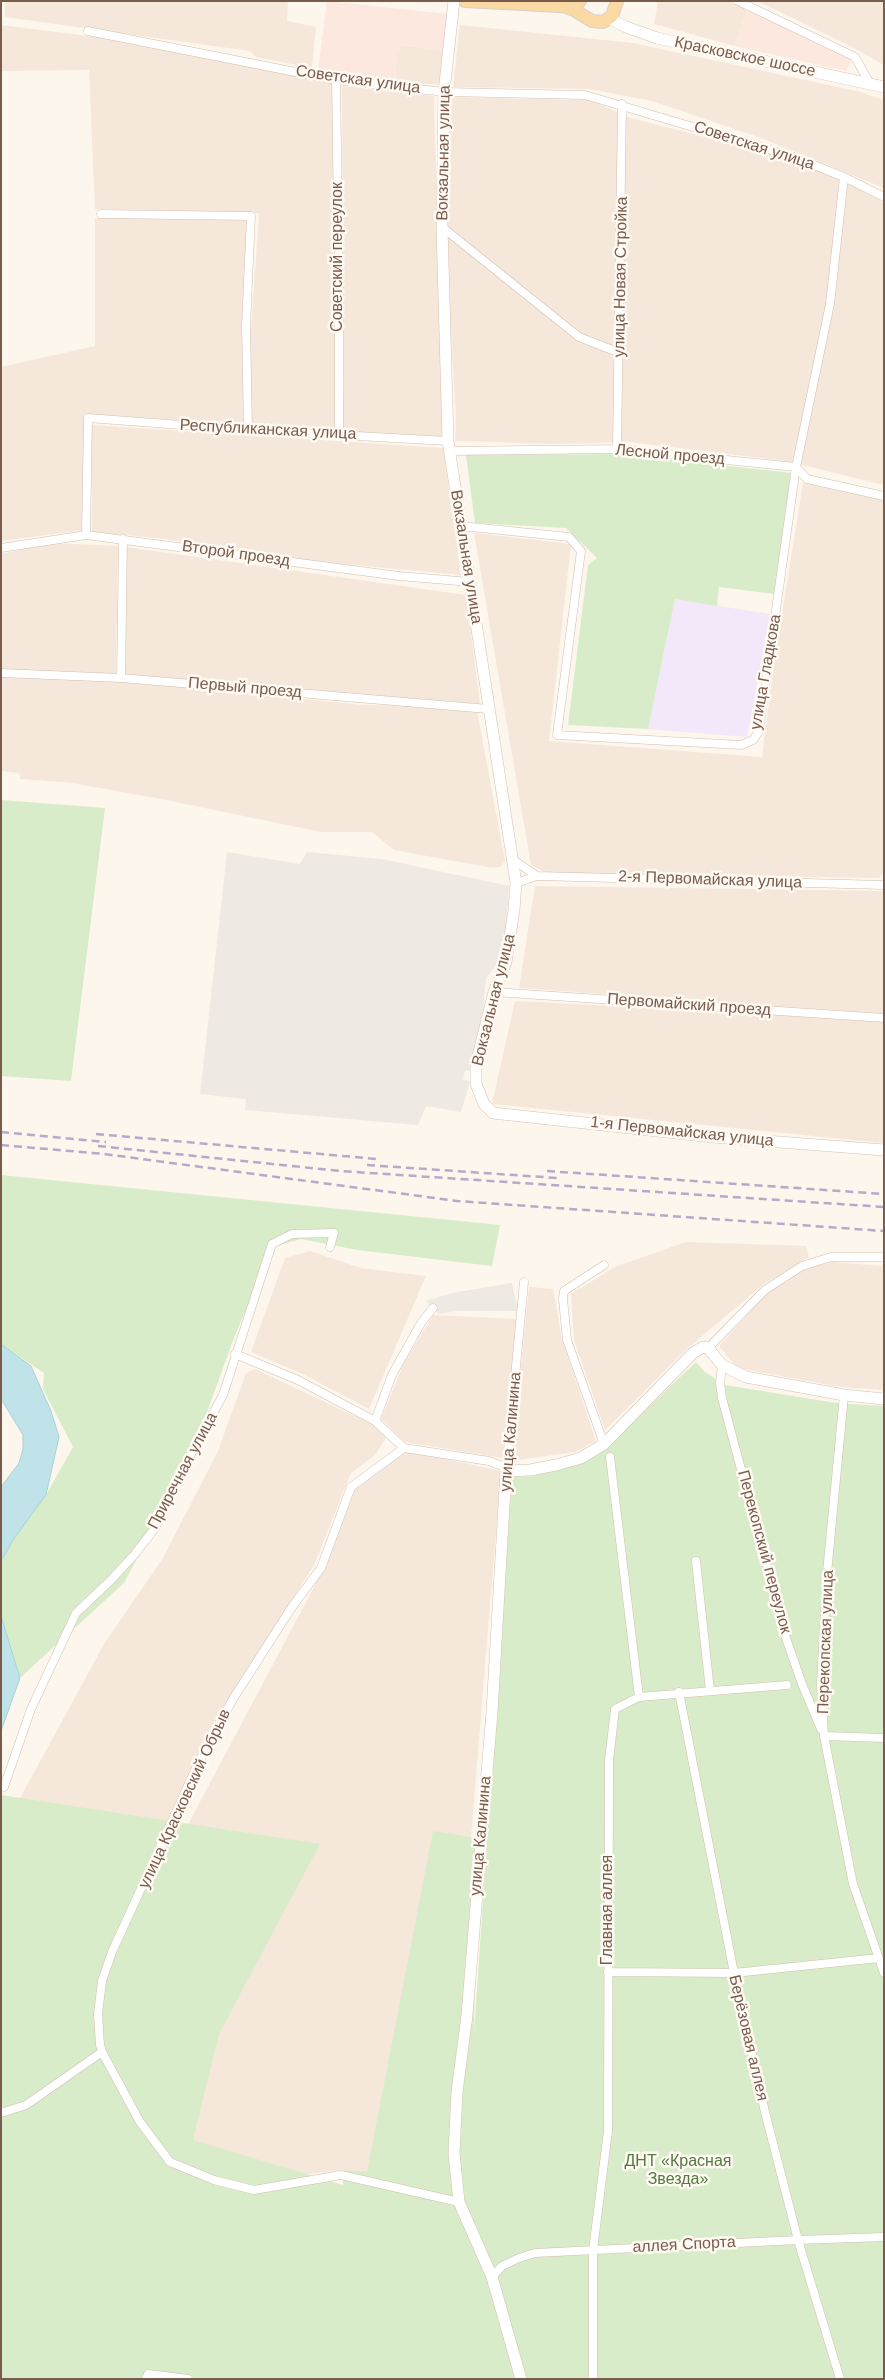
<!DOCTYPE html>
<meta charset="utf-8">
<style>
body{margin:0}
#map{position:relative;width:885px;height:2380px;overflow:hidden;background:#fdf6ec;font-family:Arial,sans-serif}
canvas{display:block}
.frame{position:absolute;inset:0;border:2px solid #7a5c4d;pointer-events:none}
</style>
<div id="map">
<canvas width="885" height="2380"></canvas>
<div class="frame"></div>
</div>
<script>
const ctx = document.querySelector('canvas').getContext('2d');
ctx.lineJoin = 'round';
function fill(path, color) { ctx.fillStyle = color; ctx.fill(path, 'evenodd'); }
const shape = rows => new Path2D(rows.map(r => 'M' + r).join(''));
function stroke(path, color, width, dash) { ctx.strokeStyle = color; ctx.lineWidth = width; ctx.lineCap = dash ? 'butt' : 'round'; ctx.setLineDash(dash || []); ctx.stroke(path); }
function write(font, color, halo, rows, align = 'center') {
  ctx.font = font + ' Arial,sans-serif'; ctx.lineWidth = 5; ctx.setLineDash([]); ctx.textBaseline = 'middle'; ctx.strokeStyle = halo; ctx.fillStyle = color; for (const [text, x, y, turn = 0] of rows) {
    ctx.save(); ctx.translate(x, y); ctx.rotate((+turn || 0) * Math.PI / 180); ctx.textAlign = isNaN(turn) ? turn : align; if (halo) ctx.strokeText(text, 0, 0); ctx.fillText(text, 0, 0); ctx.restore();
  }
}
fill(shape([
 [5,1,288,1,287,21,316,27,312,68,256,57,250,51,5,17],
 [658,1,728,1,747,9,735,46,654,24],
 [758,1,884,1,884,65,854,48],
 [1,25,112,39,334,82,337,428,251,426,249,362,259,213,95,209,89,70,1,71],
 [460,25,633,43,857,91,884,100,884,188,761,138,652,101,590,89,453,87],
 [401,45,443,51,439,85,395,81,397,54],
 [342,86,434,96,443,441,341,437,344,388],
 [447,97,589,100,631,118,813,165,884,203,884,485,786,461,629,442,554,444,455,441,456,415,447,271],
 [95,218,247,220,243,424,84,414,84,530,1,541,1,367,95,346],
 [92,425,443,448,461,575,322,562,157,538,92,532],
 [803,483,884,500,884,872,879,878,546,873,531,865,474,533,571,544,549,741,762,757,774,664],
 [51,543,118,546,116,675,1,669,1,554],
 [126,547,466,595,480,704,125,676],
 [1,675,128,681,363,705,423,706,477,711,505,861,500,867,493,868,394,850,372,832,321,832,156,798,72,783,20,779,19,773,1,771],
 [535,886,884,891,884,1014,519,988],
 [515,1001,884,1020,884,1143,492,1104],
 [686,1242,806,1246,809,1257,764,1284,689,1347,605,1430,574,1340,571,1294,615,1267],
 [310,1251,361,1268,426,1276,369,1409,305,1375,251,1352,285,1258],
 [832,1262,884,1266,884,1390,840,1387,737,1368,719,1346,768,1292,803,1268],
 [529,1287,553,1289,562,1339,596,1441,575,1452,511,1461],
 [433,1315,518,1319,502,1458,405,1442,381,1419,404,1363],
 [255,1369,374,1425,387,1436,375,1455,351,1473,314,1565,216,1720,156,1846,1,2379,1,1833,104,1644,163,1558,218,1451,246,1373],
 [404,1450,501,1471,443,2180,343,2170,243,2182,166,2151,140,1915,323,1570,352,1488]
]), '#f5e8da');
fill(shape([
 [327,1,447,14,443,51,401,45,400,54,397,54,395,81,318,70],
 [747,9,847,54,851,60,846,71,735,46]
]), '#fde8e0');
fill(shape([
 [227,852,300,864,307,852,382,859,509,886,504,956,486,978,482,1025,471,1071,465,1070,463,1079,470,1082,461,1112,426,1106,418,1125,245,1110,246,1099,200,1094],
 [512,1283,518,1311,455,1311,439,1314,426,1301,452,1293]
]), '#efe9e4');
fill(shape([
 [675,599,770,614,747,737,648,729]
]), '#f3e8fa');
fill(shape([
 [619,454,792,473,774,594,719,587,717,606,675,599,648,729,568,725,588,565,597,558,566,528,475,523,466,455],
 [1,800,105,808,71,1081,1,1076],
 [1,1175,500,1225,492,1266,357,1250,301,1239,272,1247,232,1343,191,1457,124,1583,20,1678,1,1616,1,1561,15,1537,46,1495,73,1447,43,1389,44,1373,1,1344],
 [696,1362,705,1372,725,1385,836,1403,884,1406,884,2379,1,2379,1,1795,320,1844,219,2034,193,2140,343,2185,343,2170,367,2172,433,1831,478,1838,474,2033,512,1477,533,1476,583,1463,601,1452]
]), '#d8ecc9');
const water = shape([
 [1,1344,31,1366,51,1411,59,1437,46,1495,15,1537,1,1561,1,1487,19,1463,23,1449,23,1435,1,1399,1,1344],
 [1,1616,20,1678,1,1731,1,1616]
]);
fill(water, '#bfe3e8');
stroke(water, '#a5d3da', 1);
const street = shape([
 [738,1,855,57,869,82],
 [88,31,336,80,446,92,585,95,791,156,844,177,884,197],
 [336,80,339,288,339,434],
 [101,214,251,216,246,326,248,430],
 [442,227,579,337,620,353],
 [617,449,622,104],
 [450,451,617,449,796,467,807,479,884,496],
 [461,526,569,537,581,551,557,735,741,745,753,740,759,731,796,467,830,304,844,177],
 [86,535,88,418,248,430,448,441],
 [1,548,86,535,399,576,470,582],
 [1,673,121,678,488,709],
 [121,678,123,539],
 [512,859,537,876],
 [516,883,537,876,884,885],
 [494,992,884,1018],
 [708,1348,765,1290,802,1266,831,1257,884,1257],
 [235,1354,298,1380,375,1421,404,1448,489,1461,502,1466,506,1471],
 [722,1365,720,1383,722,1398,786,1638,802,1684,821,1729],
 [844,1395,827,1573,821,1685,824,1736,853,1884,884,1973],
 [375,1421,392,1375,421,1323,433,1308],
 [604,1444,567,1340,563,1299,564,1291,604,1265],
 [404,1448,351,1487,321,1568,292,1607,233,1699,203,1753,112,1952,102,1981,98,2014,100,2045,102,2052,140,2122,170,2162,214,2180,254,2190,341,2175,459,2202],
 [506,1471,524,1282],
 [696,1561,710,1691],
 [679,1692,734,1973,765,2112,798,2240,840,2379],
 [639,1697,787,1685],
 [824,1736,884,1738],
 [4,1787,31,1709,76,1613,110,1581,135,1554,155,1528,179,1476,223,1395,272,1244,292,1234,334,1233,330,1247],
 [608,1972,734,1973,879,1958],
 [1,2113,26,2105,102,2052],
 [492,2277,502,2266,519,2258,535,2253,798,2240,884,2237],
 [146,2379,148,2374,188,2379],
 [593,2379,593,2250,608,2131,609,1760,615,1709,639,1697,610,1457]
]);
const secondary = shape([
 [454,1,444,92,442,227,448,441,516,883,514,910,506,962,494,992,476,1064,476,1084,484,1104,493,1113,713,1137,884,1150],
 [610,19,626,27,657,38,884,87],
 [521,2379,492,2277,459,2202,454,2153,457,2092,467,2015,492,1712,506,1471,530,1470,556,1465,581,1458,604,1444,693,1353,703,1347,708,1348,722,1365,746,1377,844,1395,884,1399]
]);
const primary = shape([
 [465,1,560,6,580,1],
 [563,6,574,10,592,21,603,22,612,16,617,1]
]);
stroke(street, '#d1beb0', 9);
stroke(secondary, '#d6c0b0', 12);
stroke(primary, '#dad1cd', 14);
stroke(street, '#fff', 8);
stroke(secondary, '#fff', 11);
stroke(primary, '#fbd9a5', 12);
stroke(shape([
 [1,1132,106,1142],
 [96,1134,377,1159],
 [1,1145,104,1154,457,1201,884,1231],
 [98,1146,340,1171,884,1207],
 [367,1165,557,1178],
 [547,1171,884,1194]
]), '#b9a8c9', 2.5, [8, 5]);
write('16px', '#7a5c4d', '#fffaf3', [
 ["Красковское шоссе",745,57,12],
 ["Советская улица",358,80,8],
 ["Советская улица",754,146,18],
 ["Вокзальная улица",444,153,-89],
 ["Советский переулок",338,257,-90],
 ["улица Новая Стройка",621,277,-89],
 ["Республиканская улица",268,430,3],
 ["Лесной проезд",670,455,5],
 ["Второй проезд",236,554,8],
 ["Вокзальная улица",466,557,81],
 ["улица Гладкова",766,672,-80],
 ["Первый проезд",245,688,5],
 ["2-я Первомайская улица",710,880,2],
 ["Вокзальная улица",494,1000,-76],
 ["Первомайский проезд",689,1005,4],
 ["1-я Первомайская улица",682,1132,6],
 ["улица Калинина",511,1432,-85],
 ["Приречная улица",183,1471,-62],
 ["Перекопский переулок",764,1552,75],
 ["Перекопская улица",826,1642,-88],
 ["улица Красковский Обрыв",185,1799,-65],
 ["улица Калинина",481,1836,-85],
 ["Главная аллея",608,1910,-90],
 ["Берёзовая аллея",748,2038,77],
 ["аллея Спорта",684,2245,-3]
]);
write('16px', '#537a41', '#fffaf3', [
 ["ДНТ «Красная",678,2162],
 ["Звезда»",678,2180]
]);
</script>
